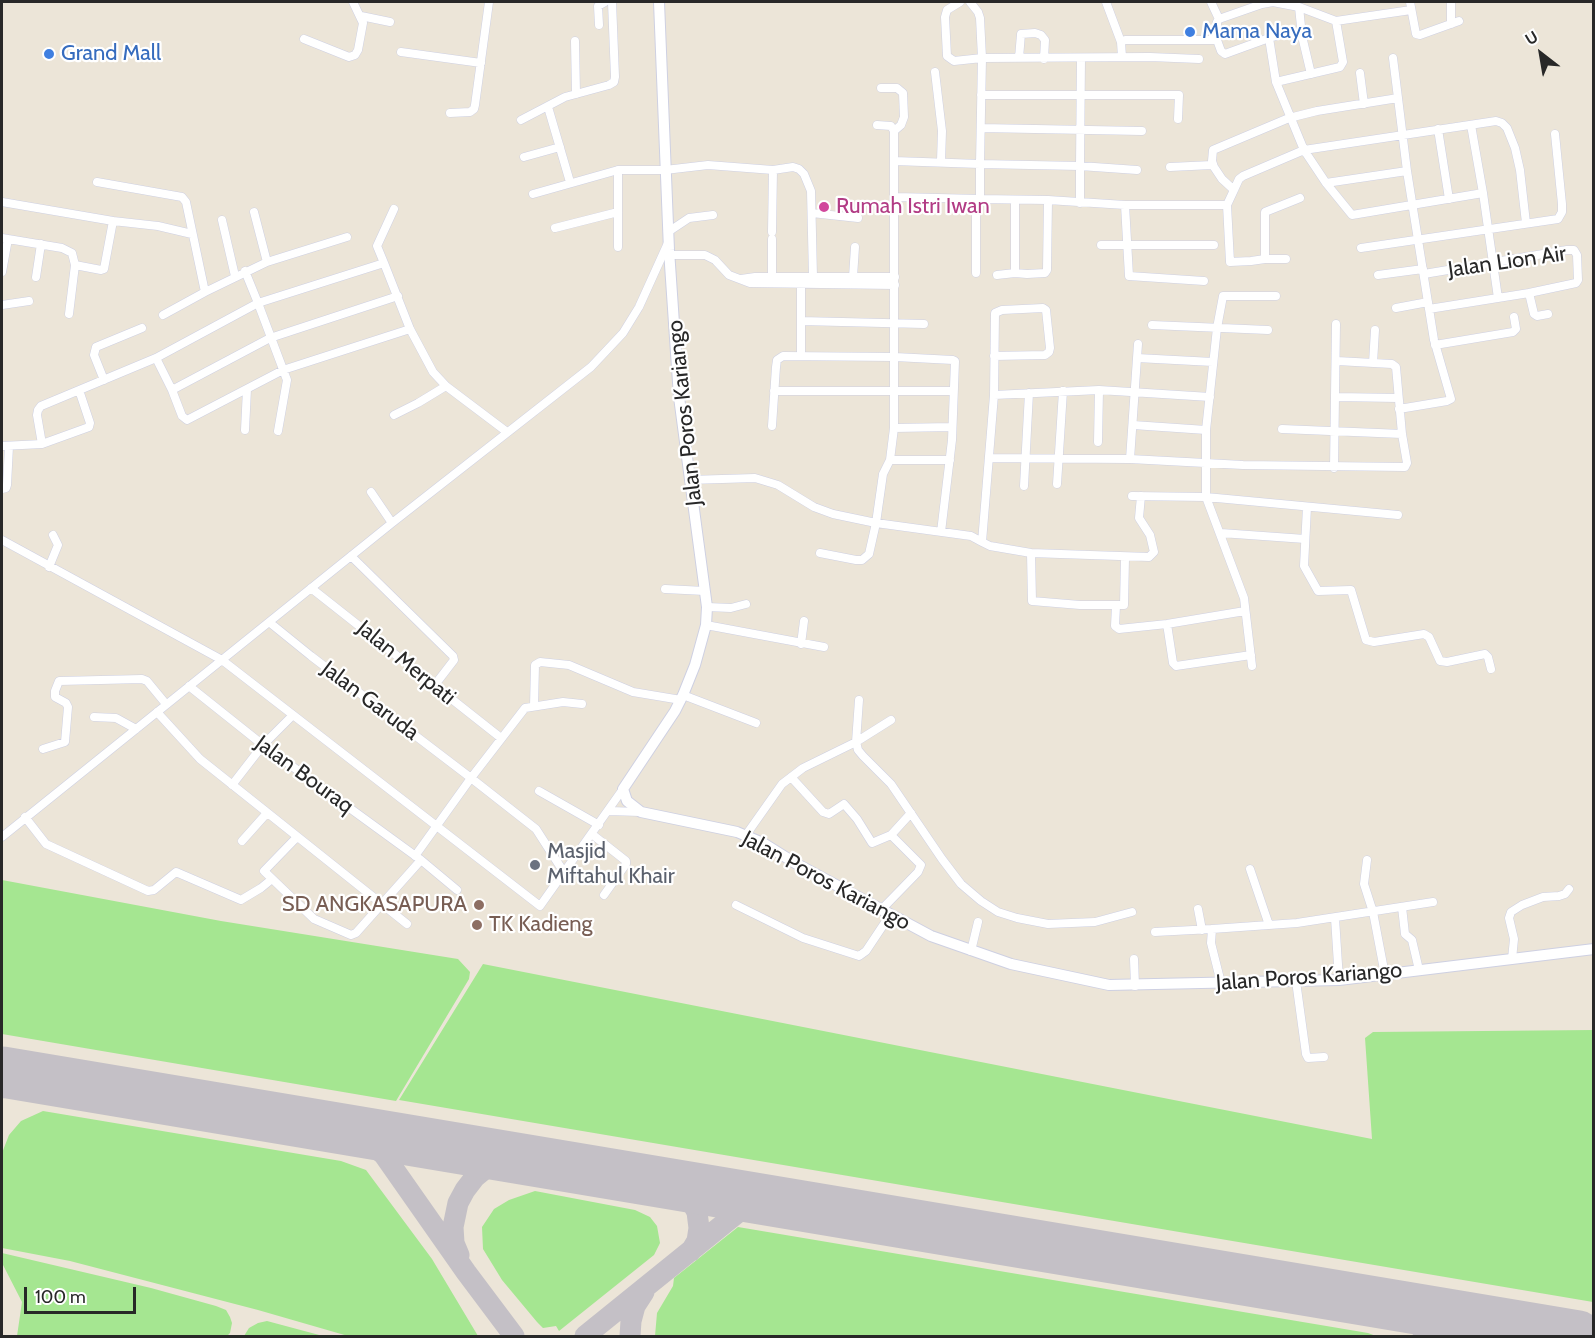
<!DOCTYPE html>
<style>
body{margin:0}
#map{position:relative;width:1595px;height:1338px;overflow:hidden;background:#ece5d8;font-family:Cabin,sans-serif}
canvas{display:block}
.frame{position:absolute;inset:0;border:3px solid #282828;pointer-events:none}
.north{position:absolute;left:1511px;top:24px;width:60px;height:60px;-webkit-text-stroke:4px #fff;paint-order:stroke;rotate:329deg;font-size:16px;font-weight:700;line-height:24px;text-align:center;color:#282828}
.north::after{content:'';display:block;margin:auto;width:21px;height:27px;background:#282828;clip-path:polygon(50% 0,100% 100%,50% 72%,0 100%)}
.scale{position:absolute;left:24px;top:1287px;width:112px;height:27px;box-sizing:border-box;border:3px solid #282828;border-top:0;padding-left:8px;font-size:18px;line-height:21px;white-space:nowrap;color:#282828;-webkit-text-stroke:4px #fff;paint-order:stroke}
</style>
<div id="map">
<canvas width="1595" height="1338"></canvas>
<div class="frame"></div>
<div class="north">U</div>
<div class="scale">100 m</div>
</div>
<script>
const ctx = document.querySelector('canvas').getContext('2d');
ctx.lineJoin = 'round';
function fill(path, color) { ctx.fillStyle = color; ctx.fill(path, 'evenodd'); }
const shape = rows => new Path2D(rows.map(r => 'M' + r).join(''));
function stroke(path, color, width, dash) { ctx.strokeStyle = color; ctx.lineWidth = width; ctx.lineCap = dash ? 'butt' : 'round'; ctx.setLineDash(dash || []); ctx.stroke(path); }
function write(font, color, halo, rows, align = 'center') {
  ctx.font = font + ' Cabin,sans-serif'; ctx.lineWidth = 4.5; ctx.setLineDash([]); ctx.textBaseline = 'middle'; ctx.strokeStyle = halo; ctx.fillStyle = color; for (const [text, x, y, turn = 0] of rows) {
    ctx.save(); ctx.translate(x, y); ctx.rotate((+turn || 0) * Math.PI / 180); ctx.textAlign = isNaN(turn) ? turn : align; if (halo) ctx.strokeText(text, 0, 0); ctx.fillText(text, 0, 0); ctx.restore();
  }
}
fill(shape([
 [2,880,221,921,458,959,470,972,469,979,396,1101,2,1034],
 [483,964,1372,1139,1365,1038,1373,1032,1593,1030,1593,1302,399,1100],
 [43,1111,341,1161,366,1170,432,1259,478,1336,348,1336,258,1310,70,1261,2,1248,2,1153,9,1135,21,1121],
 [535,1191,635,1210,650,1217,657,1226,660,1243,654,1255,559,1331,556,1326,543,1328,537,1322,502,1280,483,1249,482,1227,494,1209,509,1200],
 [738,1227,1368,1333,1376,1336,655,1336,657,1313,673,1286,674,1278],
 [2,1253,151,1288,216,1306,226,1310,230,1317,232,1323,230,1333,227,1336,17,1336,22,1302,2,1263],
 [267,1321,323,1336,244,1336,249,1328,258,1323]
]), '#a5e691');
stroke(shape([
 [2,1088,11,1081,26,1076],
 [358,1132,384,1155,466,1272,514,1336],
 [683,1186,697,1212,699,1228,697,1241,691,1251],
 [459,1255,454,1243,453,1227,458,1203,465,1190,475,1177,486,1168,501,1161,522,1159],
 [1394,1306,1416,1321,1427,1336],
 [585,1336,736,1214,748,1205,759,1202,774,1201],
 [630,1336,631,1321,635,1306,644,1292],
 [1465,1336,1487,1327,1519,1327]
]), '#c4c0c6', 21);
stroke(shape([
 [2,1072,1578,1336]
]), '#c4c0c6', 51);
const street = shape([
 [960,2,947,10,945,17,947,56,954,61,982,58,1150,57,1199,59],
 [1106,2,1121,42],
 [1211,2,1219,19],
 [1410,2,1416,34,1420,35,1459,21],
 [1451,2,1451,24],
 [1299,7,1336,21,1411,10],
 [361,16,390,22],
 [599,25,598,6,605,2],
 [1302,36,1311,74],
 [304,39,349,57,355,55,358,50,363,23,353,2],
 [1217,40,1221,51,1225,54,1269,38,1276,82,1340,67,1343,62,1336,21],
 [575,41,576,94],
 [401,52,481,63],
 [1122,57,1121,42,1125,40,1217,40,1217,22,1219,19,1262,4,1273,2,1299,7,1302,36,1284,34,1269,38],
 [1019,58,1021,34,1035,33,1041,35,1045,40,1044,59],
 [1081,58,1080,166,1137,170],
 [935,72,942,131,941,161],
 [1360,73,1364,104],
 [881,88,897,88,903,93,904,117,901,125,894,131,894,161,980,164,982,58,980,18,978,12,970,2],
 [981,95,1179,95,1178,119],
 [1398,98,1407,171,1434,340,1451,399,1447,401,1399,409],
 [548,107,570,182],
 [450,113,470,112,474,109,475,105,489,2],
 [521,120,565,97,609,85,614,82,615,77,612,2],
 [877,125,891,126,894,131],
 [1471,125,1483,193,1498,298],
 [981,128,1142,131],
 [1438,129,1449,199],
 [524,157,560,147],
 [1170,167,1212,165],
 [618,170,618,247],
 [97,182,182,197,186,202,205,292,163,315],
 [1326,183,1407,171],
 [1234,190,1239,179,1243,176,1304,150,1276,82],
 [1483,193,1352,215,1326,183,1304,150,1496,121,1502,123,1507,128,1515,148,1520,170,1526,223],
 [533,194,618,170,665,170,708,165,773,170,793,167,799,169,804,174,811,191,813,277],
 [895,197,980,199,980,164,1080,166,1080,203],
 [980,199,1048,200,1125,205,1129,276,1204,281],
 [1015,201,1015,273,1027,274,1045,273,1047,270,1048,200],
 [2,202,113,221,158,226,192,234],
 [1125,205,1227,205,1234,190,1222,179,1214,167,1212,161,1213,150,1289,118,1317,111,1398,98,1393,58],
 [1227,205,1230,262,1251,261,1265,259,1265,212,1300,198],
 [254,212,267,262],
 [812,213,858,218],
 [222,220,235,276],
 [555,228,618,212],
 [668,232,689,218,713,215],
 [772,232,773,170],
 [2,238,62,248,72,253,75,265,69,314],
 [1101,245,1214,245],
 [1361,248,1558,219,1562,212,1562,204,1555,134],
 [669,255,705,255,715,260,729,275,750,283,895,285],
 [1265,259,1286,259],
 [384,263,377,246,394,209],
 [75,265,101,270,104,269,113,221],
 [2,272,8,239],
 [976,273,976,199],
 [1424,274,1567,250,1574,250,1577,255,1578,280,1576,283,1529,293,1429,309],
 [997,275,1015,273],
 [1378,275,1423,269],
 [772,276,772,239],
 [36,277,41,244],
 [853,277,855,247],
 [741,279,755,277,895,277],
 [801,284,801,321,924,324],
 [205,292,267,262,347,237],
 [1529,293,1534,314,1537,316,1548,314],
 [2,305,29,301],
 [1396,308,1428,302],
 [801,321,801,356],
 [1152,325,1268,330],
 [1435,345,1513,332,1516,329,1514,317],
 [156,358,172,390,182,416,187,420,283,370,410,329],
 [1137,358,1138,344],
 [1373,363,1375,330],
 [104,380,94,355,96,347,142,328],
 [172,390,270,338,398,296],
 [774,391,953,391],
 [994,395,1099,390,1210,397],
 [1336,397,1398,398],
 [394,415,418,403,446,386],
 [1133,425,1206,430],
 [772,426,776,367,777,360,783,356,895,357,953,360,955,361,952,440,941,532],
 [894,428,952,427],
 [1282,429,1402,434],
 [245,430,247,389],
 [278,431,287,380,258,303,384,263,410,329,433,372,446,386,507,432],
 [1098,442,1099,390],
 [42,444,89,427,90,423,79,390],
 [2,446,42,444,37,415,38,410,41,406,156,358,258,303,245,271],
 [990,458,1130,459,1243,465,1405,467,1407,463,1402,434,1396,367,1392,364,1337,361],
 [1130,459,1137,358,1213,362],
 [890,460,950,460],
 [1334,468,1336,324],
 [689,480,755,478,778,485,814,507,833,514,876,523,971,536,982,542,994,395,995,313,1002,310,1043,308,1046,310,1050,348,1049,352,1045,355,994,356],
 [1057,484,1063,391],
 [1024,486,1029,393],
 [2,489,6,488,7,485,9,446],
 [371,492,392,523],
 [1132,496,1206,497,1398,515],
 [1307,507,1304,566,1318,591,1351,590,1366,640,1374,642,1424,634,1429,637,1440,661,1447,662,1485,654,1488,657,1491,669],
 [1221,533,1305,539],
 [2,540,222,660,540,906,623,789],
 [982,542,990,546,1031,553,1149,557,1154,552,1150,535,1139,518,1141,496],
 [820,553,856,560,862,560,869,554,876,523,883,474,890,460,894,428,894,161],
 [1031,553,1032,601,1080,605,1124,605,1125,558],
 [351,556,453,656,454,660,434,686],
 [49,567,58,545,53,535],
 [311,588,501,738],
 [665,589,705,591],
 [1116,606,1115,626,1119,629,1167,624,1245,611],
 [707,607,731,608,746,604],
 [269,622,311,656,471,778,415,856],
 [1167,624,1173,663,1176,666,1251,655],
 [706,625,824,647],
 [801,644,804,621],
 [1252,666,1244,598,1206,497,1206,430,1217,328,1223,296,1276,296],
 [189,686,263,745,421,860,457,890],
 [683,695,756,723],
 [859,700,856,742,891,720],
 [534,706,535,665,540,662,569,665,633,692,681,700],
 [157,712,200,759,407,924],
 [94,717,116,718,136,729],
 [43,749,65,742,68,707,66,703,55,697,55,691,59,681,142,679,147,681,166,704],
 [791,777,823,812,829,814,844,804,857,819,872,843,891,835],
 [232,785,263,745,293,715],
 [539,791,599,825],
 [609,811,640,812],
 [25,817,46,844,148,891,154,890,176,872,241,900,261,888,272,879],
 [593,835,626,861,626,864,604,895],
 [746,835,782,784,803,768,856,742,858,750,863,756,891,784,942,859,961,884,981,901,998,912,1017,918,1048,924,1095,922,1132,912],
 [2,837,392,523,591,367,623,333,639,307,668,243],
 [297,837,264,871,314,919,351,935,356,933,421,860],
 [242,841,267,813],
 [1367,860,1364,884,1373,912,1385,975],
 [1250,869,1269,925],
 [565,874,536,829,471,778,525,708,563,702,582,704],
 [736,905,803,938,859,956,866,951,890,915],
 [1402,907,1405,934,1412,940,1419,970],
 [1198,909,1202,930],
 [881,910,918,872,921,865,891,835,911,813],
 [1335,918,1339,980],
 [1155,932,1212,929],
 [971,951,978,922],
 [1134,959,1135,986],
 [1512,959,1514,939,1509,918,1511,912,1522,905,1543,897,1559,896,1565,894,1569,889],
 [1296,981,1306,1054,1308,1058,1324,1057],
 [1221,983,1211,943,1212,929,1297,923,1433,902]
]);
const secondary = shape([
 [659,2,669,250,679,397,707,607,706,625,695,665,683,695,675,711,623,789,627,801,641,812,737,832,763,843,795,863,931,936,1011,964,1109,985,1339,980,1594,949]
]);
stroke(street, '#ced0e2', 9);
stroke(secondary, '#ced0e2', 12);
stroke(street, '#fff', 8);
stroke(secondary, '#fff', 10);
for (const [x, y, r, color] of [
 [1190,32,6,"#3f7fe0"],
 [49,54,6,"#3f7fe0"],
 [824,207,6,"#d1479c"],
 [535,865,6,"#6b7280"],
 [479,905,6,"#8d6e63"],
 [477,925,6,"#8d6e63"]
]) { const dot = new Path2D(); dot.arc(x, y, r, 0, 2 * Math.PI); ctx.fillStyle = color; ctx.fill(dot); stroke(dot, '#fff', 2); }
write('22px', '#366cbe', '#fff', [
 ["Mama Naya",1202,32],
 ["Grand Mall",61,54]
], 'left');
write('22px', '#b23c85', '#fff', [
 ["Rumah Istri Iwan",836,207]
], 'left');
write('22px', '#282828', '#fff', [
 ["Jalan Lion Air",1507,262,-8],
 ["Jalan Poros Kariango",685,413,-96],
 ["Jalan Merpati",406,663,39],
 ["Jalan Garuda",370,701,37],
 ["Jalan Bouraq",304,775,36],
 ["Jalan Poros Kariango",826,881,28],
 ["Jalan Poros Kariango",1309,977,-4]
]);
write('22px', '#5b616d', '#fff', [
 ["Masjid",547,852],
 ["Miftahul Khair",547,877]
], 'left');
write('22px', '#785e54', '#fff', [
 ["SD ANGKASAPURA",467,905],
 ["TK Kadieng",489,925,"left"]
], 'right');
</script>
